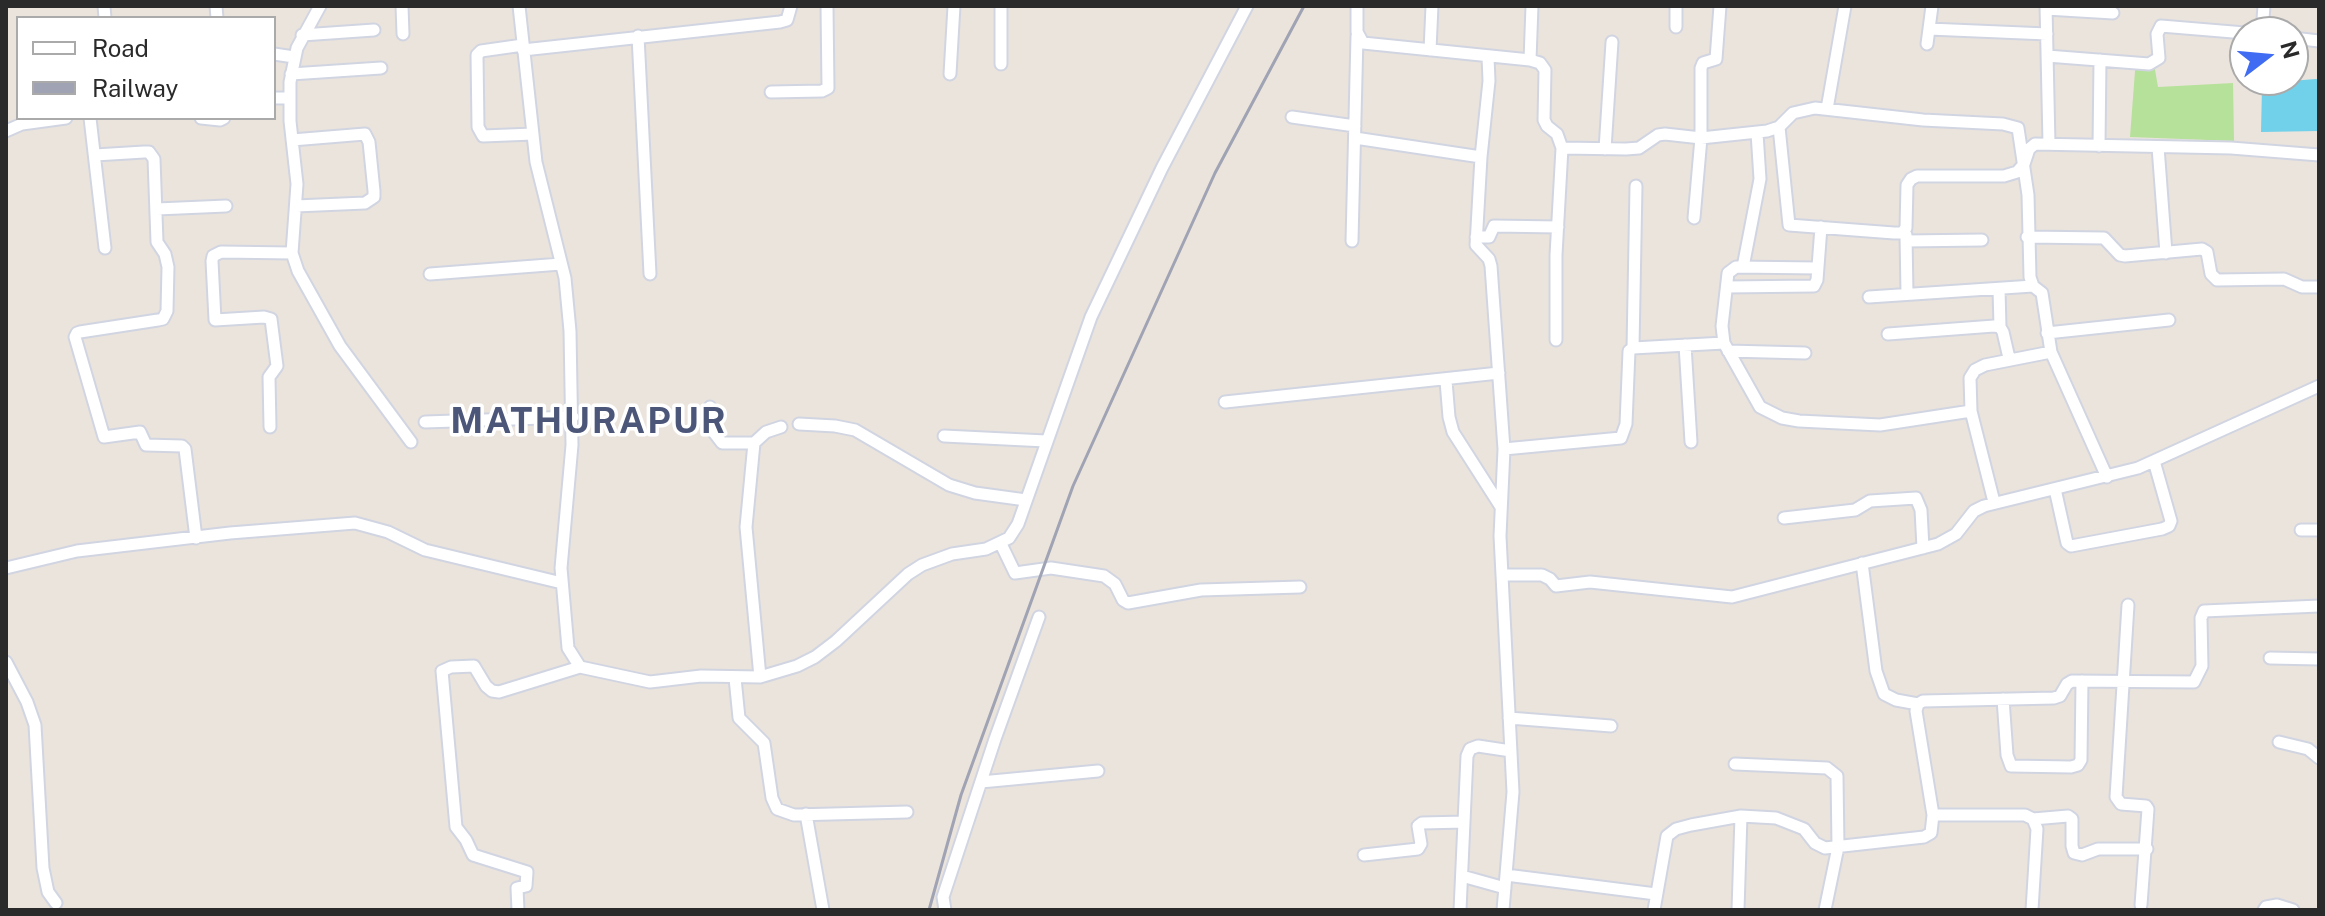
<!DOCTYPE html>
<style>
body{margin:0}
#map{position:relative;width:2325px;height:916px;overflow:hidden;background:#ebe4dc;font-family:"Public Sans",sans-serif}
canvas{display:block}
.frame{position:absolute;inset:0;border:8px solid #2a2a2a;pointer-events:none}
.legend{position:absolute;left:16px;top:16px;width:260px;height:104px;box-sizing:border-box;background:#fff;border:2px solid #aaa;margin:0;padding:10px 14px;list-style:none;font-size:24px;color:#2a2a2a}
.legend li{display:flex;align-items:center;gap:16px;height:40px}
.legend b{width:40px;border:2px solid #aaa}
.north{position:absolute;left:2229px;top:16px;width:80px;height:80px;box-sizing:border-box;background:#fff;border:2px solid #aaa;border-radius:50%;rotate:74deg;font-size:22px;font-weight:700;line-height:32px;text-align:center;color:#2a2a2a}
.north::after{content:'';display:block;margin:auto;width:28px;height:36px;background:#406cf4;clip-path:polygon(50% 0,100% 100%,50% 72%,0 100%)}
</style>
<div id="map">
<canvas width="2325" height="916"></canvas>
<div class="frame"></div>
<ul class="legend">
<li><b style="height:10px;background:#fff"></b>Road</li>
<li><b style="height:10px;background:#9fa3b3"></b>Railway</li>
</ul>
<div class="north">N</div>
</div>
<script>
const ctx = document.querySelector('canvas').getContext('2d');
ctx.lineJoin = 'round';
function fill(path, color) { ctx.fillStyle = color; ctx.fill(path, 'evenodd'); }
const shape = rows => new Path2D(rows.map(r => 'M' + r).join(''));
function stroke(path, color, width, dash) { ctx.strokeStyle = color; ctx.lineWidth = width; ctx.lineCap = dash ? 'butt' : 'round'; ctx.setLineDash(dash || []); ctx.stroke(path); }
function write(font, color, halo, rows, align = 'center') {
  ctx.font = font + ' "Public Sans",sans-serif'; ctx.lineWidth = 7; ctx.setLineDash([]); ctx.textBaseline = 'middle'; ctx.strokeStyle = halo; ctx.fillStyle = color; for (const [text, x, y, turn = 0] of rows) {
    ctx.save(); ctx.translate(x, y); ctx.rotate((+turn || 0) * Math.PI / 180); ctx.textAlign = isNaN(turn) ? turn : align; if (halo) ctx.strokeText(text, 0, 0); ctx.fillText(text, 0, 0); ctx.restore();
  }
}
fill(shape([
 [2136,58,2153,58,2158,87,2233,83,2234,141,2130,137]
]), '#b6e19a');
fill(shape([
 [2316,79,2319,80,2319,131,2261,132,2262,87,2276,93,2287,88,2290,81]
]), '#71d1eb');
const street = shape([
 [104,6,105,18],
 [216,6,217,18],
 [320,6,297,48,290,82,290,121,297,184,292,253,298,271,340,346,411,442],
 [402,6,403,34],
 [519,6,536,162,565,278,570,331,572,445,561,568,568,648,580,667,650,682,701,676,760,677,797,666,815,657,836,641,908,574,922,565,952,554,986,549,1009,538,1018,524,1091,317,1162,168,1247,6],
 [1001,6,1001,64],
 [1357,6,1357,32,1363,43,1530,60,1540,63,1545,70,1544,120,1547,126,1557,134,1562,148,1556,255,1556,340],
 [2046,6,2049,144],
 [2046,9,2113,13],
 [1676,27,1676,6],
 [1929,29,2047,34],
 [2262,32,2264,6],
 [302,35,374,30],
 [638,36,650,274],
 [2293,38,2319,41],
 [1927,44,1932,6],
 [523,45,481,51,477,55,478,127,483,136,533,134],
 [523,50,780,22,787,20,791,6],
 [1430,50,1432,6],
 [274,54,294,57],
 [2047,56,2149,64,2159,58,2157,34,2161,26,2245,33],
 [1488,57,1489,81,1481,157,1476,245,1489,259,1491,266,1504,449,1500,536,1513,792,1503,910],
 [1530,60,1532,6],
 [291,74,381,68],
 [950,74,954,6],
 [771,92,822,91,828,88,827,6],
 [274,98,290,98],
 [1827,109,1845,6],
 [1292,117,1355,126],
 [90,118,105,248],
 [201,118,220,120,224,118],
 [1779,127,1789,225,1894,233,1902,233,1906,228,1907,185,1911,179,1917,176,2004,176,2017,172,2024,164,2029,149,2035,144,2231,148,2319,155],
 [6,131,22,124,66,118],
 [1355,138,1481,157],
 [292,140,365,134,369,142,374,191,374,197,365,203,296,206],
 [2099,146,2100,60],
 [2158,147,2166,253],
 [1562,148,1626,149,1639,148,1658,135,1665,134,1701,138,1767,131,1779,127,1793,113,1815,108,1923,120,2003,124,2018,128,2028,195,2030,277,2033,286,2042,293,2051,352,2107,477],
 [1605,149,1612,42],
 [95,155,144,152,149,152,154,159,157,242,165,254,168,267,167,311,163,319,158,320,80,332,77,333,75,337,104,437,140,432,146,445,182,446,185,449,196,538],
 [157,209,226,206],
 [1694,218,1701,138,1701,68,1703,63,1716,59,1720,6],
 [1906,235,1907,294],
 [1476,237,1489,237,1494,226,1558,227],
 [2027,237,2104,238,2120,255,2125,256,2202,249,2207,252,2211,274,2217,280,2284,279,2302,287,2319,287],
 [1352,241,1357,36],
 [1906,241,1982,240],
 [1743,267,1760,179,1757,133],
 [1818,268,1736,267,1728,273,1722,326,1724,343,1760,407,1782,418,1799,421,1880,425,1971,411],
 [430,274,561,264],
 [1727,287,1814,286,1817,280,1821,227],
 [1999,289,2000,327],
 [1869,297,2033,286],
 [2047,333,2169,320],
 [1888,334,1994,326,2000,327,2003,332,2009,358],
 [1685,345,1691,442],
 [1633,348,1636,186],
 [1728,351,1805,353],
 [1446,381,1449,417,1453,432,1501,507],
 [1225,402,1499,373],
 [710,407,712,430,722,443,754,443,766,432,781,427],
 [425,422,573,417],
 [799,424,835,426,855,430,949,485,975,493,1026,500],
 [270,427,269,377,277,366,271,319,264,317,215,320,212,261,213,256,221,252,292,253],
 [944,436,1046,441],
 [754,443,746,527,760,677],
 [1504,449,1621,438,1626,424,1629,351,1633,348,1724,343],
 [2055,489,2067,543,2071,546,2162,529,2169,526,2171,521,2154,461],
 [1994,502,1971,411,1970,378,1975,370,1985,365,2051,352],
 [1784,518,1855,510,1870,501,1916,498,1921,510,1923,548],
 [2301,530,2319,530],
 [1001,544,1015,573,1051,568,1104,576,1115,584,1123,600,1128,603,1201,590,1300,587],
 [1862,563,1876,671,1884,694,1896,700,1918,704],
 [6,568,77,551,230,533,355,523,388,532,425,550,562,583],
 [1503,575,1542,575,1550,579,1556,586,1590,582,1732,597,1938,544,1956,534,1974,511,1984,506,2138,468,2319,386],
 [2128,605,2116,797,2121,804,2146,806,2148,809,2141,905],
 [2270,658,2319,659],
 [6,662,27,702,35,725,43,868,48,892,56,903],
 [735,678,739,718,764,743,772,798,777,809,794,815,907,812],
 [2003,699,2007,755,2011,766,2071,767,2078,765,2081,760,2082,681],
 [1509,718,1611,726],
 [2279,742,2308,749,2319,758],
 [1735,764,1827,768,1837,776,1838,847,1825,910],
 [981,782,1098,771],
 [806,814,823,910],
 [1933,815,2025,815,2033,819,2037,829,2032,910],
 [2033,819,2068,816,2072,819,2072,846,2074,853,2082,855,2098,849,2147,849],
 [1364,855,1418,849,1421,844,1418,826,1422,823,1464,822],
 [1506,875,1656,894],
 [1462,876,1505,888],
 [518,910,517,888,526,886,527,872,473,855,466,840,456,827,442,671,451,667,474,666,486,686,492,691,499,692,580,667],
 [945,910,943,897,995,739,1039,617],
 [1460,910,1467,756,1470,749,1478,746,1511,751],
 [1654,910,1667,836,1676,829,1691,825,1741,816,1776,818,1804,829,1815,843,1825,848,1924,837,1931,833,1933,815,1916,711,1918,704,1923,701,2054,698,2060,696,2067,684,2072,681,2194,682,2202,666,2201,618,2204,611,2319,606],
 [1738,910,1741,816],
 [2264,910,2266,907,2277,905,2293,910]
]);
stroke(street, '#d1d5e2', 15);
stroke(street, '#fff', 11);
stroke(shape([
 [929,910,961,795,1073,486,1215,173,1304,6]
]), '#9fa3b3', 3);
ctx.letterSpacing = '2px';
write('bold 36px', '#4b5679', '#fff', [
 ["MATHURAPUR",589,422]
]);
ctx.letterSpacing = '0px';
</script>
